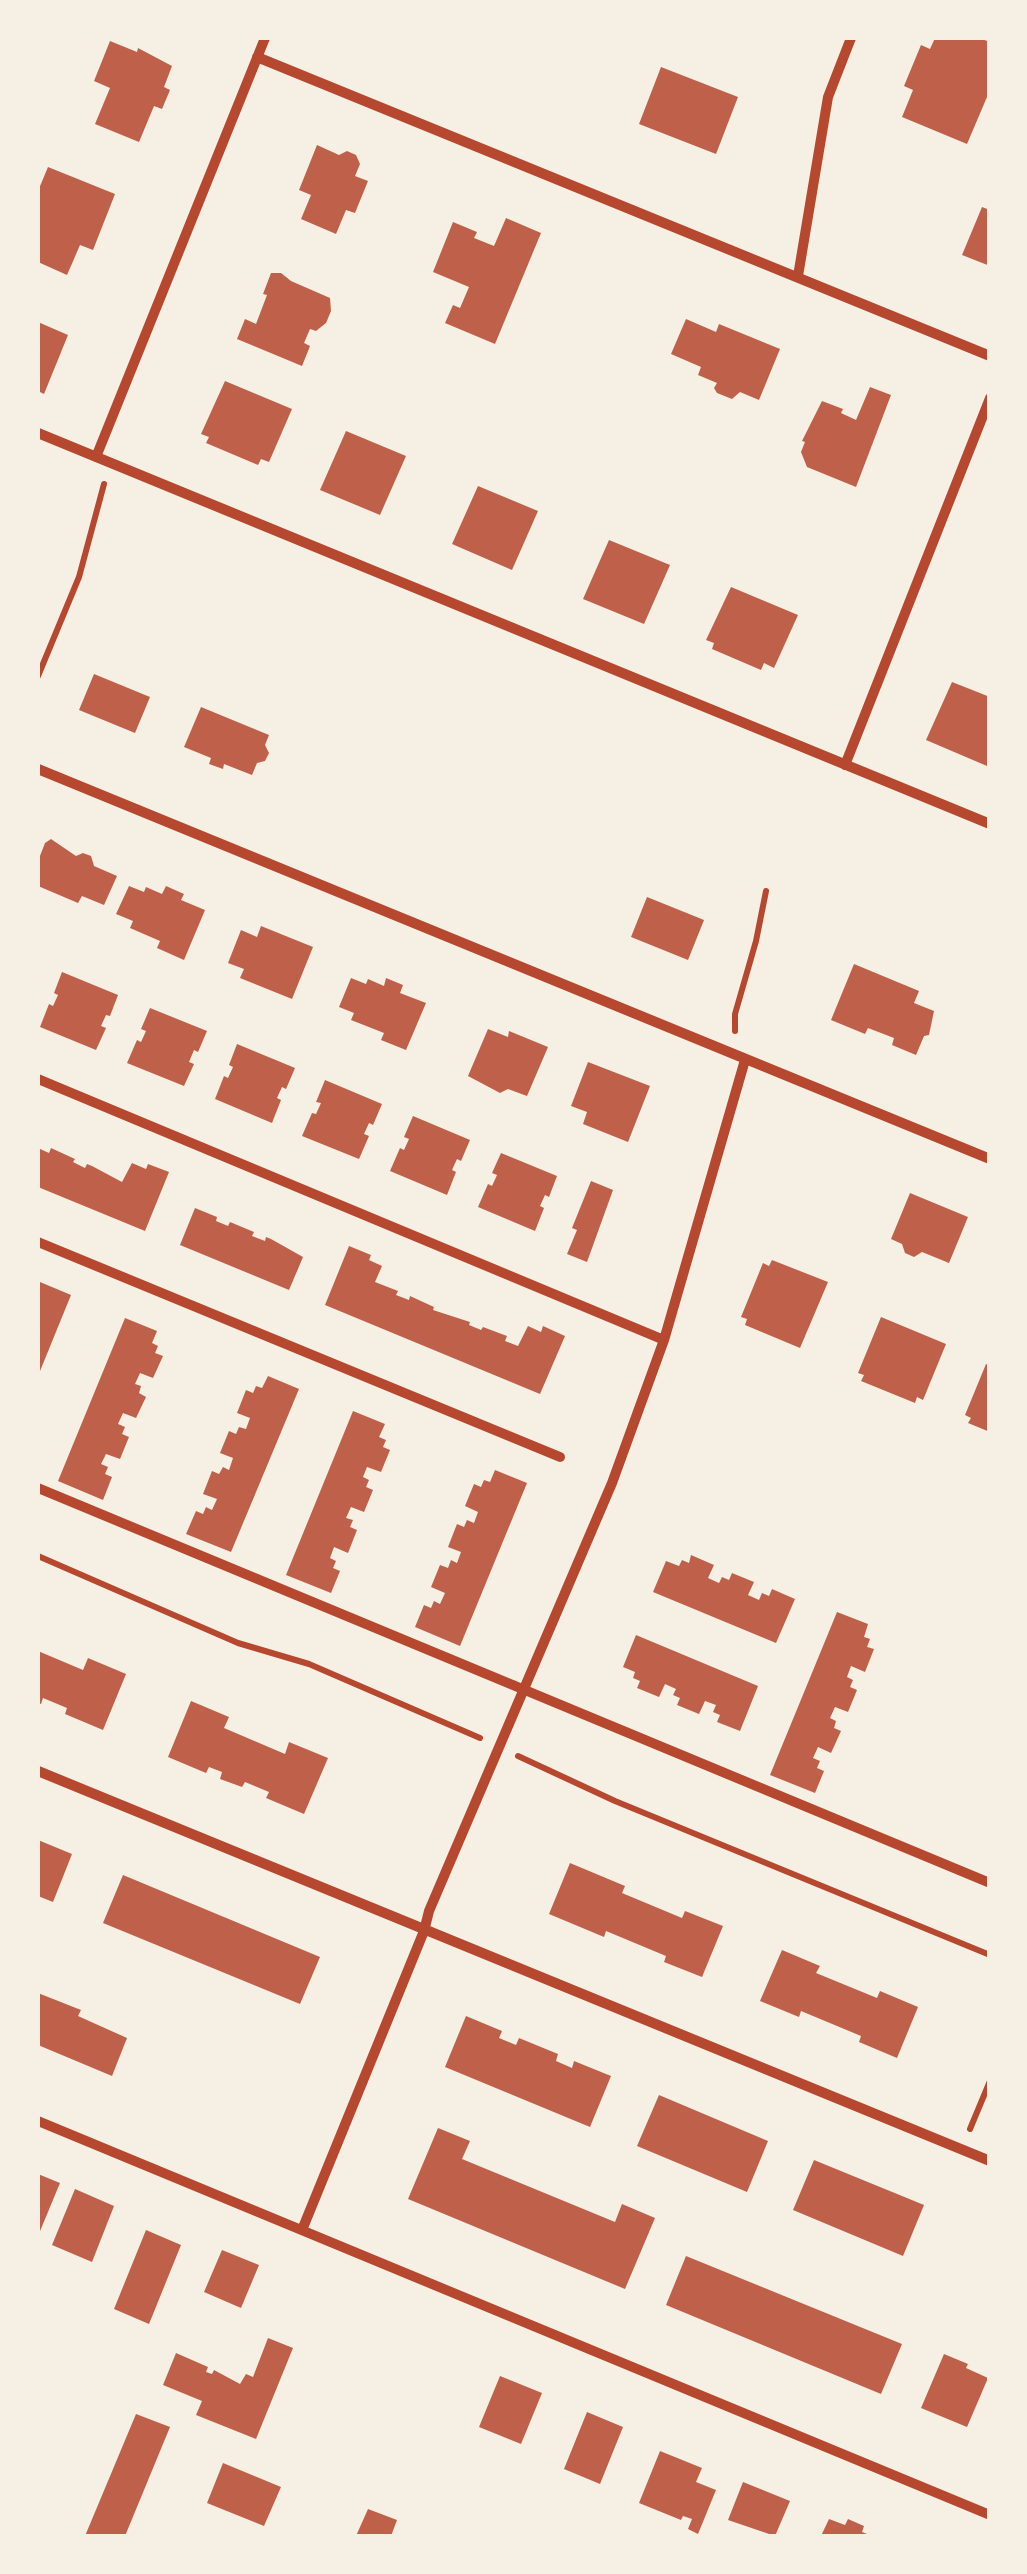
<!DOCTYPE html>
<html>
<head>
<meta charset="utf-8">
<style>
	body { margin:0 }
	#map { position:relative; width:1027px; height:2574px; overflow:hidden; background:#f6efe4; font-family:Quicksand,sans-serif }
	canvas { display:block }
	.frame { position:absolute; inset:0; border:40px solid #f6efe4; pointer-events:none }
</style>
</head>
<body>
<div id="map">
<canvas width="1027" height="2574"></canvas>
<div class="frame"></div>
</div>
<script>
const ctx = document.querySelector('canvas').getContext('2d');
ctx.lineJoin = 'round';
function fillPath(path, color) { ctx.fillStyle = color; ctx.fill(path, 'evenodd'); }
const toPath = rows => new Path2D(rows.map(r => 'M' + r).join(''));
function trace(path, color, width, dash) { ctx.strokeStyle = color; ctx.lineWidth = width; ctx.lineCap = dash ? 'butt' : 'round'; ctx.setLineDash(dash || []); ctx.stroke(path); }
const building = toPath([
	[935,38,979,38,990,42,990,90,967,144,902,117,913,90,904,86,921,45,930,49],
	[110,41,137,52,138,48,172,66,164,87,170,90,162,109,154,106,139,142,95,124,110,88,94,81],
	[661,67,738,97,716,154,639,124],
	[317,145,339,155,347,151,356,155,360,164,355,176,368,181,355,213,346,210,336,234,301,219,311,195,299,190],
	[48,167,115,194,93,250,80,245,67,275,38,262,38,191],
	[982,207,990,210,990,266,962,255],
	[506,218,541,233,495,344,445,323,453,305,460,308,469,287,433,272,453,222,477,232,474,238,494,246],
	[271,273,281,273,291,281,330,298,331,311,326,323,316,331,310,329,304,343,310,346,302,366,237,339,245,319,256,324,267,295,263,294],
	[686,319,716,332,719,324,780,349,759,400,740,392,732,399,717,393,714,388,717,383,698,375,701,367,671,354],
	[38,322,68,335,44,394,38,391],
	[225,381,292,409,269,462,261,459,258,465,206,443,209,437,201,434],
	[870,387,891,395,856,487,807,467,801,452,805,442,802,441,822,401,843,409,841,413,856,420],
	[346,431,406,456,380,515,320,490],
	[478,486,538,511,512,570,452,544],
	[609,540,670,565,644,624,583,599],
	[731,587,798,615,774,668,764,663,761,670,712,649,714,643,706,640],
	[94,674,150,697,135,733,79,710],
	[952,682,990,697,990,759,987,766,926,740],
	[201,707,269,735,265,745,269,753,265,761,257,763,252,775,224,764,223,769,209,764,211,758,184,747],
	[51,839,76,856,83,853,91,856,94,866,117,876,104,905,82,896,78,903,38,886,38,861,45,843],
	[129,886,144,892,146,887,162,894,166,886,184,894,181,900,205,910,184,960,157,948,160,941,130,928,133,921,116,914],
	[647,897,704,920,688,960,631,937],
	[261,926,313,947,292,999,240,978,244,969,228,963,241,930,257,937],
	[854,964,919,991,914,1003,934,1011,929,1035,924,1036,916,1055,892,1045,894,1038,868,1028,865,1034,831,1020],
	[62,972,118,995,110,1016,106,1015,101,1026,106,1028,96,1050,40,1027,49,1004,53,1006,58,995,54,993],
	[351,978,366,984,368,979,384,986,386,978,403,985,400,993,426,1003,406,1050,381,1040,384,1033,351,1020,354,1013,339,1007],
	[150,1008,207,1031,198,1052,194,1050,189,1062,194,1064,184,1086,127,1063,137,1040,141,1042,146,1031,141,1029],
	[488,1029,508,1037,509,1031,548,1047,527,1096,508,1089,500,1093,468,1076],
	[237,1044,295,1068,286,1089,282,1087,277,1098,281,1100,272,1123,215,1099,224,1076,228,1078,233,1067,229,1065],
	[588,1062,650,1086,628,1142,583,1124,587,1112,571,1106],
	[325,1080,382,1104,373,1125,369,1123,364,1134,369,1136,359,1159,302,1136,312,1113,316,1114,321,1103,316,1102],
	[413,1116,470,1140,461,1161,457,1159,452,1170,456,1172,447,1195,390,1171,400,1148,404,1150,409,1139,404,1137],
	[38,1148,49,1153,51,1148,75,1159,73,1162,85,1168,87,1164,92,1166,122,1182,132,1163,146,1169,148,1164,169,1172,145,1231,38,1187],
	[501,1153,557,1176,549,1197,545,1195,540,1206,544,1208,535,1231,478,1207,488,1184,492,1186,497,1175,492,1173],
	[591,1181,613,1190,587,1262,567,1254,577,1230,572,1228],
	[910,1193,968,1217,949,1263,922,1252,914,1257,905,1253,902,1244,891,1239],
	[195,1208,217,1217,216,1221,228,1226,230,1222,254,1232,252,1236,265,1241,266,1237,271,1239,303,1257,289,1290,180,1245],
	[349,1246,371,1255,369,1260,382,1266,375,1282,398,1291,396,1295,409,1300,410,1296,434,1307,433,1310,470,1322,469,1325,481,1330,483,1327,507,1336,505,1341,518,1346,528,1326,541,1332,543,1326,565,1336,540,1394,325,1305],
	[772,1260,828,1282,800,1348,745,1325,747,1319,741,1317,763,1263,769,1266],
	[40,1282,71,1295,38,1376,38,1287],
	[881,1317,946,1344,923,1400,917,1397,915,1403,861,1381,864,1375,858,1373],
	[125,1318,157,1331,152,1343,158,1346,155,1353,163,1356,153,1378,140,1373,135,1384,141,1386,139,1393,146,1397,136,1418,123,1413,118,1424,125,1427,122,1434,129,1437,120,1459,106,1454,101,1464,108,1467,105,1474,112,1477,103,1500,58,1481],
	[986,1364,990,1366,990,1432,968,1423,971,1418,965,1415],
	[268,1376,299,1389,231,1552,186,1534,196,1511,203,1514,206,1507,212,1510,217,1499,203,1494,212,1471,219,1474,223,1467,229,1470,233,1458,220,1453,229,1431,236,1434,239,1427,246,1429,250,1418,237,1413,246,1390,253,1393,256,1386,262,1388],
	[353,1411,385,1424,379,1437,386,1440,383,1447,390,1450,381,1472,367,1467,363,1477,369,1480,366,1487,373,1490,364,1512,351,1507,346,1518,353,1520,350,1527,357,1530,348,1553,334,1547,330,1558,336,1561,333,1568,340,1571,331,1593,286,1575],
	[495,1470,527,1483,460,1646,415,1627,424,1605,431,1608,434,1601,440,1604,445,1593,431,1587,440,1565,448,1568,451,1560,457,1563,461,1552,448,1547,457,1524,464,1527,467,1520,474,1523,478,1512,465,1506,474,1484,481,1487,484,1480,490,1482],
	[691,1555,714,1565,708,1578,719,1583,722,1577,729,1580,732,1573,754,1582,748,1595,759,1600,762,1593,769,1596,772,1589,795,1599,776,1643,653,1592,666,1561,679,1566,682,1560,689,1563],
	[837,1612,868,1624,864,1637,870,1639,867,1647,874,1649,865,1672,851,1666,847,1677,853,1680,850,1687,857,1690,848,1712,835,1707,830,1718,836,1721,834,1728,841,1731,831,1753,818,1747,813,1758,820,1761,817,1768,824,1771,815,1793,770,1775],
	[636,1635,758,1686,740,1731,717,1722,720,1715,713,1712,716,1705,705,1701,699,1714,677,1705,680,1698,673,1695,676,1689,665,1684,659,1697,637,1688,640,1681,633,1678,635,1672,623,1667],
	[38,1651,83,1670,88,1658,126,1674,103,1730,65,1714,67,1708,43,1698,41,1704,38,1703],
	[191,1701,229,1717,224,1728,285,1754,289,1742,328,1758,304,1814,266,1798,269,1792,245,1782,242,1787,220,1779,222,1772,209,1767,206,1773,168,1757],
	[38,1840,72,1854,53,1902,38,1896],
	[570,1863,625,1886,622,1893,682,1918,685,1911,723,1926,702,1977,664,1962,666,1956,606,1931,604,1937,549,1914],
	[123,1875,320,1957,300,2004,103,1923],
	[782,1950,820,1966,816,1973,877,1998,880,1991,918,2007,897,2058,859,2042,861,2036,801,2011,799,2017,760,2001],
	[38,1993,81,2010,78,2016,127,2038,112,2076,38,2045],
	[466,2016,502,2031,499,2038,516,2045,519,2038,558,2054,556,2061,572,2068,574,2061,611,2076,590,2127,445,2067],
	[659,2095,768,2141,747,2192,637,2146],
	[438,2128,470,2141,462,2159,615,2222,622,2204,655,2218,625,2289,408,2199],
	[814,2160,924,2205,903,2256,793,2210],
	[38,2174,60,2183,38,2236],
	[75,2189,114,2206,92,2262,52,2245],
	[146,2230,181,2245,149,2324,114,2309],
	[222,2250,259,2265,241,2308,204,2292],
	[686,2256,902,2344,881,2394,666,2305],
	[268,2338,293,2348,256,2439,196,2415,202,2401,163,2385,176,2353,208,2367,206,2372,212,2374,214,2370,240,2384,246,2374,253,2377],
	[944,2354,968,2364,966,2368,988,2378,967,2427,921,2408],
	[500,2376,542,2393,521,2444,479,2427],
	[587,2412,623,2427,600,2484,564,2469],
	[136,2414,170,2427,125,2536,85,2536],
	[660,2451,702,2468,696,2482,716,2490,698,2534,688,2529,692,2519,683,2516,681,2520,639,2503],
	[223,2463,281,2487,264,2526,207,2503],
	[743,2482,790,2501,775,2536,728,2520],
	[368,2509,397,2520,391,2536,356,2536],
	[829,2519,845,2525,848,2519,864,2526,862,2532,872,2536,821,2536]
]);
const path = toPath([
	[38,676,79,577,104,484],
	[735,1031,735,1014,756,941,766,891],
	[38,1556,238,1643,309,1664,480,1738],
	[518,1756,615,1801,990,1955],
	[970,2129,990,2081]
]);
const minor = toPath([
	[257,57,990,356],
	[798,276,828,97,851,38],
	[38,433,990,824],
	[96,457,265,38],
	[845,765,990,398],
	[38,769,990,1159],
	[38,1079,664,1340],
	[38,1242,560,1457],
	[38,1488,990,1883],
	[38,1771,990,2161],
	[38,2121,990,2515],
	[302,2230,424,1931,429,1911,612,1483,664,1340,745,1060]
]);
fillPath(building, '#bf614a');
trace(path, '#b5482f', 6);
trace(minor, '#b5482f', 10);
</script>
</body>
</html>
